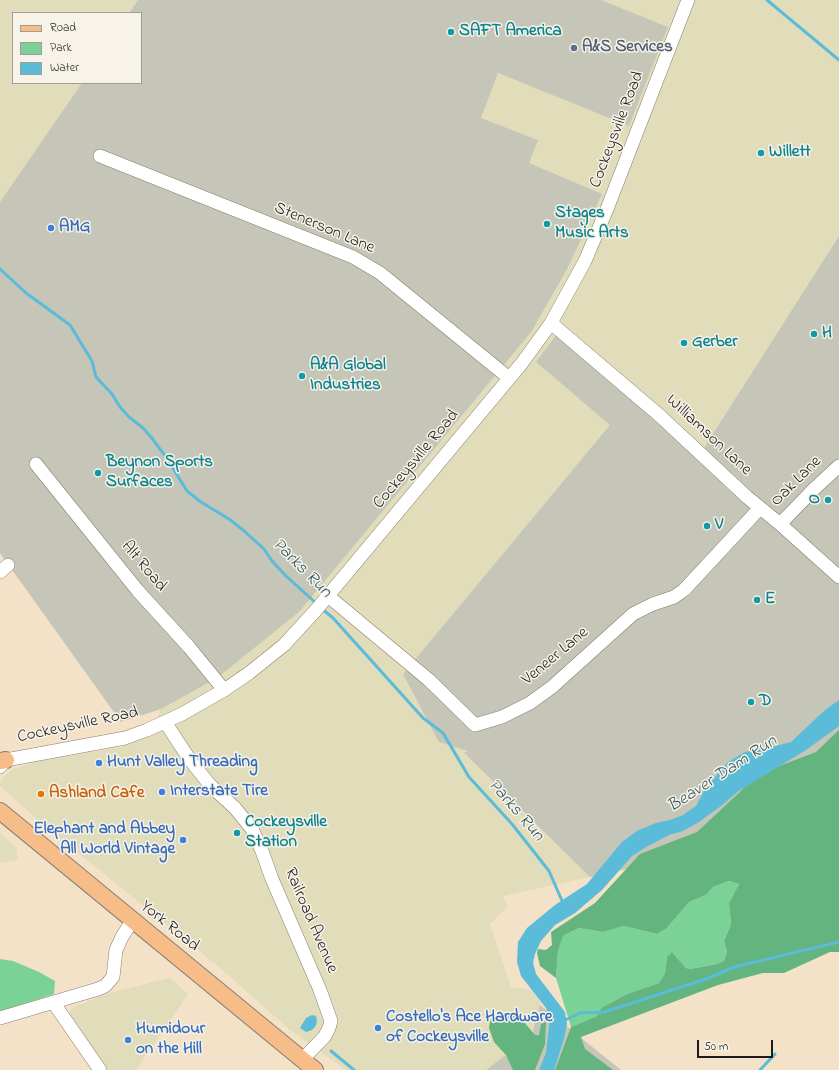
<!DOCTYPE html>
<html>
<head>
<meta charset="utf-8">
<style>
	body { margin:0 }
	#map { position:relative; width:839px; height:1070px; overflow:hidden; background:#f3e1c8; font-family:"Indie Flower",sans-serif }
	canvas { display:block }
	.legend { position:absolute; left:12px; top:12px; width:130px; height:72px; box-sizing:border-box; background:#f7f3e8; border:1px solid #9f9d96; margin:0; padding:5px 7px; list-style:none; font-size:12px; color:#1c1c1c }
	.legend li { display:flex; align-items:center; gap:8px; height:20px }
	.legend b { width:20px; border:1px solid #9f9d96 }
	.scale { position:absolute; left:697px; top:1040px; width:76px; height:18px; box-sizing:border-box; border:2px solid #1c1c1c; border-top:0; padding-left:5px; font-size:12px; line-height:14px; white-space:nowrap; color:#1c1c1c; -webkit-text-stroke:3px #f7f3e8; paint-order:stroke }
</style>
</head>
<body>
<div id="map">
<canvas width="839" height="1070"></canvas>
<ul class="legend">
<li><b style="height:5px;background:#f7bd88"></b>Road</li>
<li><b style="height:11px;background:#7bd297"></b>Park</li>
<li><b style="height:11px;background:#5abcd8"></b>Water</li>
</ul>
<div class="scale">50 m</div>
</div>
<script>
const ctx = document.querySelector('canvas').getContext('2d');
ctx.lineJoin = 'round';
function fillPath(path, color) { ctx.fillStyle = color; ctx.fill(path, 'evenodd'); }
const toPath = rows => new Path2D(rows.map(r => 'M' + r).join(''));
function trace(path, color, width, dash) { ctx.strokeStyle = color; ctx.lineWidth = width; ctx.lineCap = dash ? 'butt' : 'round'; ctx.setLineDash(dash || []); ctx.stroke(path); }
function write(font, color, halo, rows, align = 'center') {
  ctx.font = font + ' "Indie Flower",sans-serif'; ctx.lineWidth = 3; ctx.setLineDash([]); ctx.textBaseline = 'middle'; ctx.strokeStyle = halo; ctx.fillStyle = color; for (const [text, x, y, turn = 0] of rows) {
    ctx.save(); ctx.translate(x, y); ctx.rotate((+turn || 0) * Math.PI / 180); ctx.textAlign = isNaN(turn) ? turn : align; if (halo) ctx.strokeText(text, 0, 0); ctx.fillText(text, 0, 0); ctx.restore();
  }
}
const built = toPath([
	[0,0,138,0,129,13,13,13,13,83,82,83,0,202],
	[601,0,839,0,839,236,702,451,536,362,611,425,403,674,468,752,464,754,590,877,503,896,507,907,490,924,511,987,531,990,541,1002,532,1035,486,1070,346,1070,289,1029,219,967,45,826,0,786,0,781,11,770,39,761,122,747,150,737,161,709,217,678,298,612,532,331,548,303,528,163,538,140,481,118,498,73,629,126,668,27],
	[0,833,16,847,18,860,0,863],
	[170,978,188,994,136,1070,106,1070,69,1015,72,1008,106,994]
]);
const industrial = toPath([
	[138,0,601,0,668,27,629,126,498,73,481,118,538,140,529,163,602,194,568,267,532,331,299,612,217,678,161,709,121,722,0,553,0,202,82,83,141,83,141,13,129,13],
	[839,236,839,823,590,877,464,753,468,751,439,742,403,674,610,425,536,362,563,326,702,451],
	[540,1005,621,1070,486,1070,532,1035]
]);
const green = toPath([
	[729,881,739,884,729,903,731,924,724,941,727,951,724,961,717,964,690,969,686,968,673,953,667,957,665,973,659,983,627,994,601,1008,597,1016,571,1027,556,978,558,951,563,936,579,928,603,932,624,926,657,934,667,928,689,902,706,895,713,887],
	[0,959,13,961,39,972,55,981,54,994,0,1012]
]);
const forest = toPath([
	[839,730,839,952,830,952,784,973,763,973,718,985,581,1037,585,1049,613,1070,555,1070,571,1027,597,1016,601,1008,627,994,659,983,665,973,667,957,672,952,686,968,690,969,717,964,724,961,727,951,724,941,731,924,729,903,739,884,729,881,713,887,706,895,689,902,667,928,657,934,624,926,603,932,579,928,563,936,558,951,556,978,540,966,537,953,538,949,546,950,552,945,551,932,595,903,640,854,697,832,743,789,753,776,816,752],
	[518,1015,535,1035,539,1035,541,1024,546,1022,545,1044,535,1070,513,1070,506,1055,494,1042,489,1028,490,1021,495,1016]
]);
const water = toPath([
	[839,700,839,726,806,750,740,790,721,806,699,822,683,831,669,835,648,846,632,856,602,890,575,913,555,925,541,941,535,954,533,963,536,974,565,1012,567,1024,564,1039,554,1070,539,1070,546,1053,550,1018,546,1008,521,976,517,962,518,942,527,928,555,905,587,884,622,842,637,831,656,823,670,820,683,815,696,806,705,789,728,762,745,752,776,746,791,742,825,710],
	[312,1015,316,1016,317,1022,315,1027,312,1030,306,1032,300,1028,306,1018]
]);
const stream = toPath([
	[767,0,839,60],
	[0,269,26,293,70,325,92,361,96,377,112,394,120,407,129,417,143,428,151,437,166,457,187,491,201,502,229,519,243,530,264,549,272,561,286,576,317,604],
	[321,608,333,618,423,718,443,733,469,777,512,824,549,871,563,903],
	[563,1021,580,1013,604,1012,626,1005,706,979,734,967,839,942],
	[331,1051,354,1070],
	[760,1070,775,1054]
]);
const minor = toPath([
	[100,156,353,257,380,273,509,378],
	[551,323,659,415,747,497,780,524,839,577],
	[36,464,138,591,189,647,224,690],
	[780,524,814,489,839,466],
	[0,572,8,565],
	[328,596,429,680,475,725,502,717,530,703,552,687,633,614,653,604,674,597,684,590,760,508],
	[165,722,190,760,210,785,235,808,252,829,262,851,272,879,320,990,331,1021,329,1028,325,1036,302,1060],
	[0,767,6,760,125,738,147,730,182,714,224,690,249,673,284,645,316,610,522,363,551,323,585,261,607,209,688,0],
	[53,1002,100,1070],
	[0,1018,98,989,105,986,113,977,116,950,122,937,132,921]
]);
const major = toPath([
	[0,761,6,760],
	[0,811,315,1070]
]);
const markers = [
	[451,32,4,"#0f9aa8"],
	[574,48,4,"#5c6f8a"],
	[761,153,4,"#0f9aa8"],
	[547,224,4,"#0f9aa8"],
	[51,228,4,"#3f7fe0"],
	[814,334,4,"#0f9aa8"],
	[684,343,4,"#0f9aa8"],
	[302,376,4,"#0f9aa8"],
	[98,473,4,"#0f9aa8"],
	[828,500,4,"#0f9aa8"],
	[707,526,4,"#0f9aa8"],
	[757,600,4,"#0f9aa8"],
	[751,702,4,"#0f9aa8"],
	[99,763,4,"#3f7fe0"],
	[162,792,4,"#3f7fe0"],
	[41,794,4,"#e8710a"],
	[237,833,4,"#0f9aa8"],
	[183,840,4,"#3f7fe0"],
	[378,1028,4,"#3f7fe0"],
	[128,1040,4,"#3f7fe0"]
];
const cultureNames = [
	["SAFT America",459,32],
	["Willett",769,153],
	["Stages",555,214],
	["Music Arts",555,234],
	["H",822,334],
	["Gerber",692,343],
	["A&A Global",310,366],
	["Industries",310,386],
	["Beynon Sports",106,463],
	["Surfaces",106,483],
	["O",820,500,"right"],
	["V",715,526],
	["E",765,600],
	["D",759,702],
	["Cockeysville",245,823],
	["Station",245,843]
];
const serviceNames = [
	["A&S Services",582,48]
];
const streetNames = [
	["Cockeysville Road",618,130,-69],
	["Stenerson Lane",324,229,23],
	["Williamson Lane",708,436,43],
	["Cockeysville Road",417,460,-50],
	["Oak Lane",797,482,-45],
	["Alt Road",143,567,50],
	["Veneer Lane",556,657,-40],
	["Cockeysville Road",78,726,-12],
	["Railroad Avenue",310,921,67],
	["York Road",169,927,39]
];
const shopNames = [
	["AMG",59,228],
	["Hunt Valley Threading",107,763],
	["Interstate Tire",170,792],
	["Elephant and Abbey",175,830,"right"],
	["All World Vintage",175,850,"right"],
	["Costello's Ace Hardware",386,1018],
	["of Cockeysville",386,1038],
	["Humidour",136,1030],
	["on the Hill",136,1050]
];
const foodNames = [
	["Ashland Cafe",49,794]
];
const waterNames = [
	["Parks Run",301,569,45],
	["Beaver Dam Run",723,775,-33],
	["Parks Run",515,811,49]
];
fillPath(built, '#e1dcba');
fillPath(industrial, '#c5c5b8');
fillPath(green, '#7bd297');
fillPath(forest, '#64b480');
fillPath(water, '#5abcd8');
trace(stream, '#5abcd8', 3);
trace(minor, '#887e72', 14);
trace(major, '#887e72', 18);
trace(minor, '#fff', 13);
trace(major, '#f7bd88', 16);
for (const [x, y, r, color] of markers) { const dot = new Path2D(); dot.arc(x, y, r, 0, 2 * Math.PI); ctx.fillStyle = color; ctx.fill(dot); trace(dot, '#f7f3e8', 1.5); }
write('bold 17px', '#0d838f', '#f7f3e8', cultureNames, 'left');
write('bold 17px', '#4e5e75', '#f7f3e8', serviceNames, 'left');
write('17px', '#1c1c1c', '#f7f3e8', streetNames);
write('bold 17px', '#366cbe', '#f7f3e8', shopNames, 'left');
write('bold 17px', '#c56008', '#f7f3e8', foodNames, 'left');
write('italic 18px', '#355c67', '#f7f3e8', waterNames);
</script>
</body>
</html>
